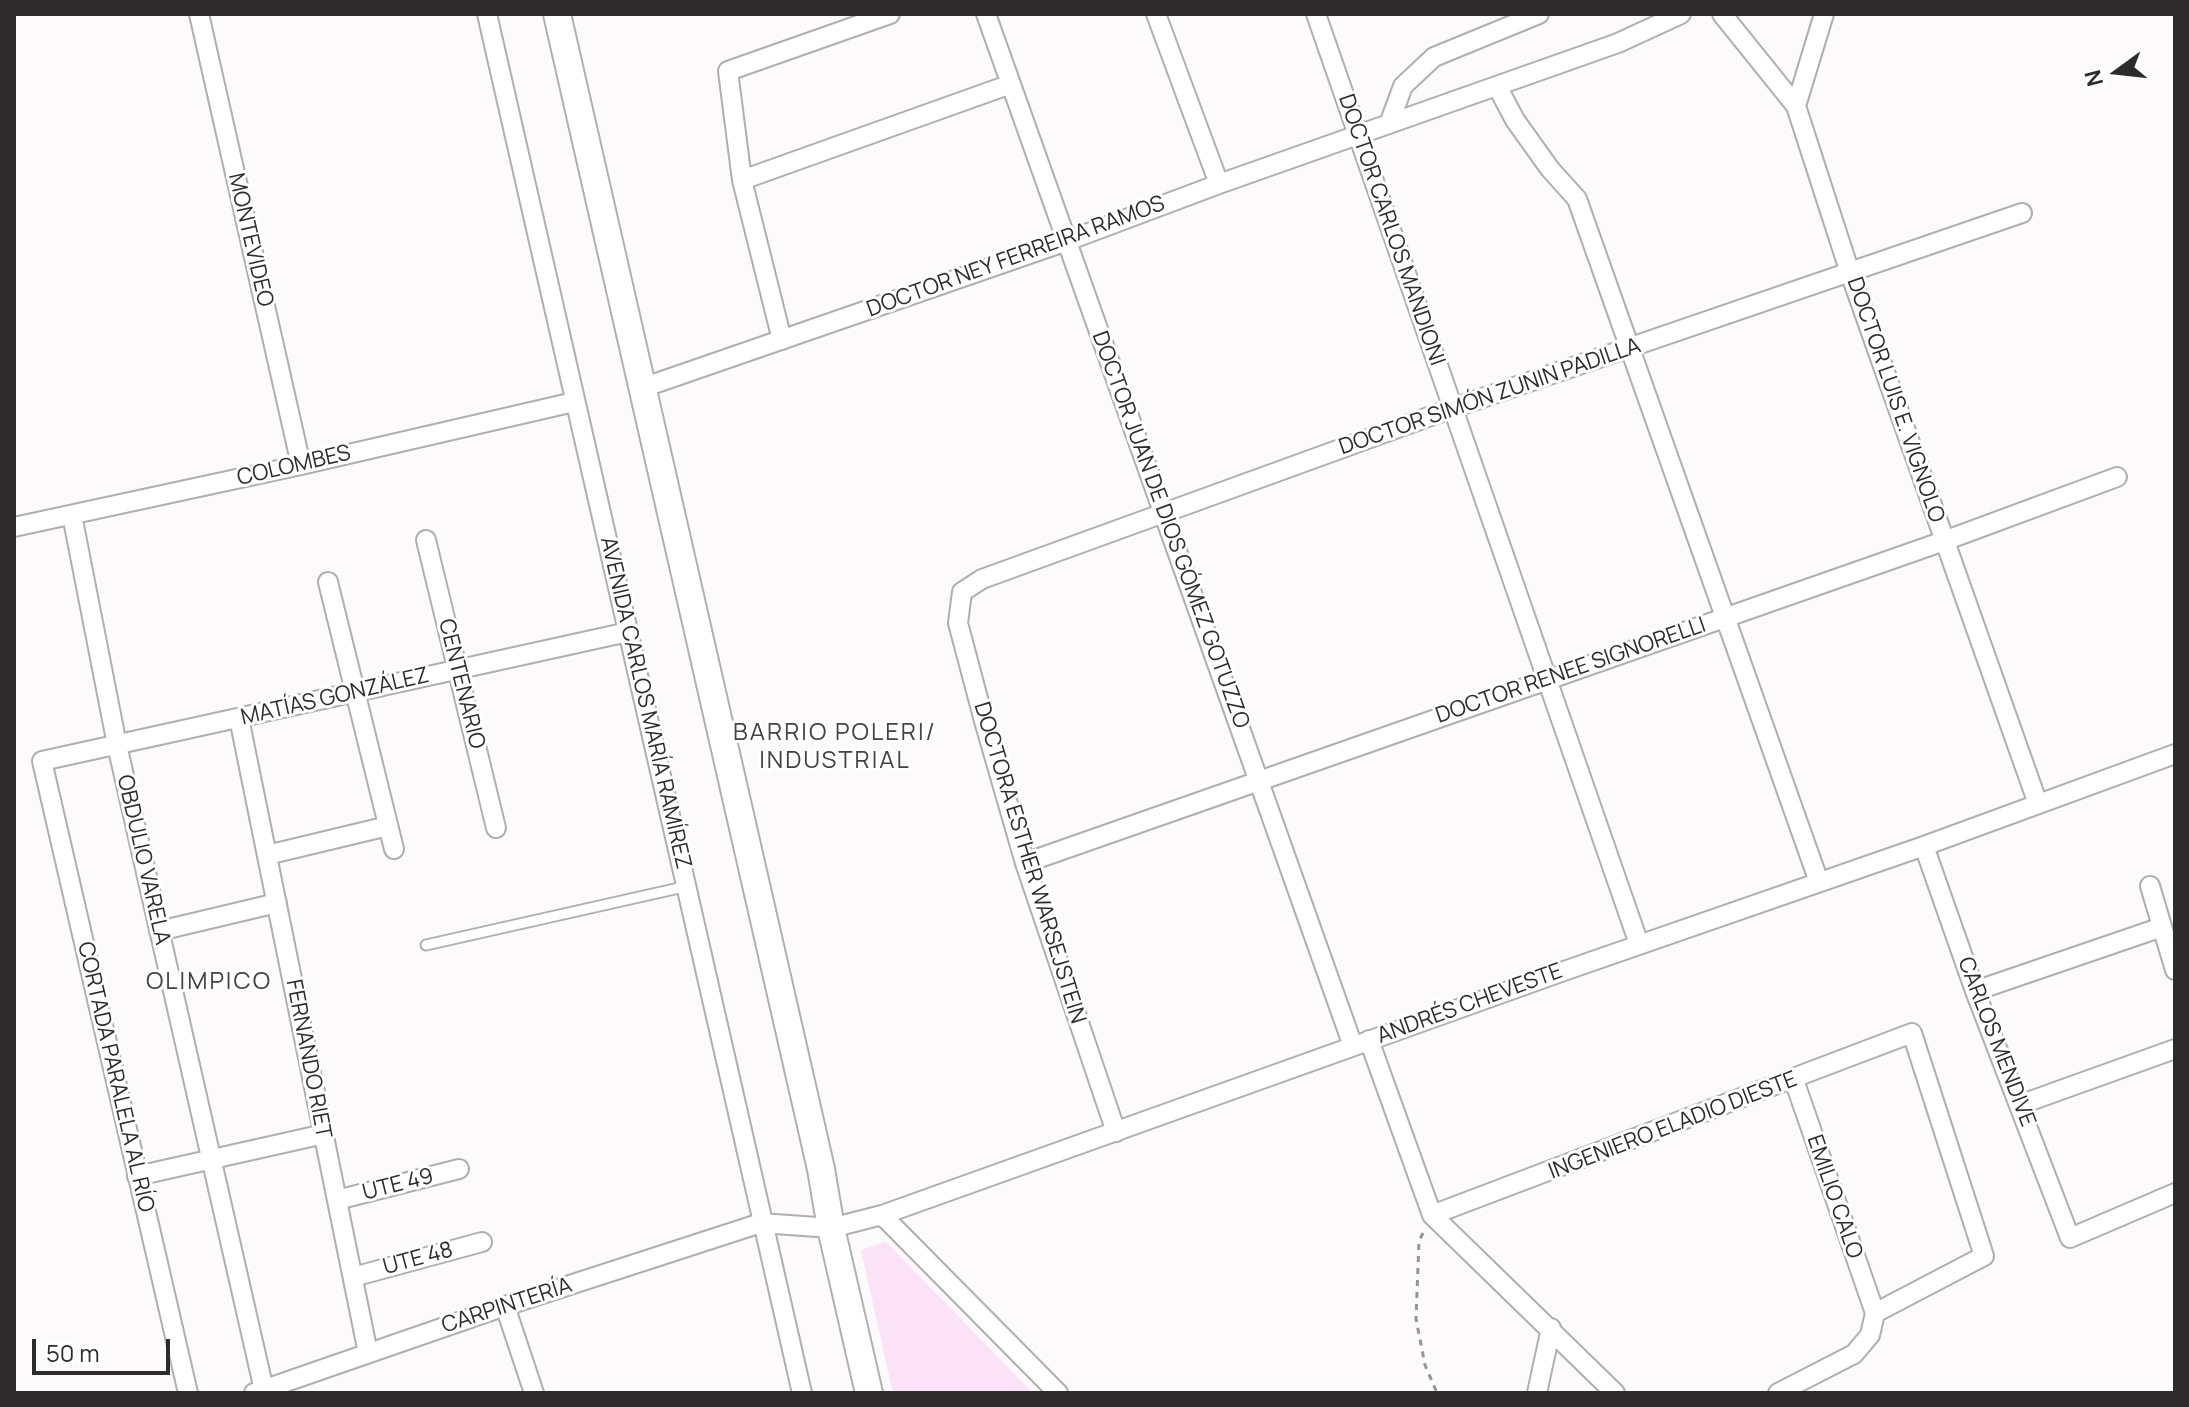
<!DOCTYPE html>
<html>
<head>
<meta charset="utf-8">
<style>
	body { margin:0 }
	#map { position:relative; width:2189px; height:1407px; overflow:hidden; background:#fdfafc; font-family:Manrope,sans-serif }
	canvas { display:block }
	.frame { position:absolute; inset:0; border:16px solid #2d2b2c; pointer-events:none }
	.north { position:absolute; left:2077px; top:32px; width:80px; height:80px; -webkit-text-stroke:6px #fff; paint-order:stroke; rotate:255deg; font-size:22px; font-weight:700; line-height:32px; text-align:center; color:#2d2b2c }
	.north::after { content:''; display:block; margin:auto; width:28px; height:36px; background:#2d2b2c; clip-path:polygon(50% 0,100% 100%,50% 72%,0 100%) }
	.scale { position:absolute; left:32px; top:1339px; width:138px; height:36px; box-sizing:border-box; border:4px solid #2d2b2c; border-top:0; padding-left:10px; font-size:24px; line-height:28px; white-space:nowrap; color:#2d2b2c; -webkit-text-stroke:6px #fff; paint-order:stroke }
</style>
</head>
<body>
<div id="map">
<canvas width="2189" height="1407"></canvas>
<div class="frame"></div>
<div class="north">N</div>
<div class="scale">50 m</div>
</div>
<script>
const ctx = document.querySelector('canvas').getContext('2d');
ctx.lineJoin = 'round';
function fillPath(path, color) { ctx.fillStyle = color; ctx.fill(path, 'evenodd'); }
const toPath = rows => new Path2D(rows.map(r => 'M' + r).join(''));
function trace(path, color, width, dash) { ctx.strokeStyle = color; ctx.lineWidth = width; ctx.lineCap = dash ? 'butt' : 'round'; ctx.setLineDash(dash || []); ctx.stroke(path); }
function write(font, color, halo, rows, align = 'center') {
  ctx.font = font + ' Manrope,sans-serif'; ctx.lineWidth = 6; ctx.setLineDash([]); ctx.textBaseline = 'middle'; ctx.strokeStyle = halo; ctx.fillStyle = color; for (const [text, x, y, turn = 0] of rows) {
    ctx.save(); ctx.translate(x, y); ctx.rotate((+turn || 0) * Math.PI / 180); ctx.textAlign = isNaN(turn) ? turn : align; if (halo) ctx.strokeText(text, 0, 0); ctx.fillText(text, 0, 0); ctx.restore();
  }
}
const green = toPath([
	[886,1242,1033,1393,893,1393,861,1250]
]);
const path = toPath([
	[1423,1233,1419,1241,1416,1319,1425,1365,1437,1393]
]);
const lane = toPath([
	[426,945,688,886]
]);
const street = toPath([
	[199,14,301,465],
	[487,14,802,1393],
	[986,14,1353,1046],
	[1156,14,1219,184],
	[1316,14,1639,944],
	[1722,14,1796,106,1850,273,2038,804],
	[1497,86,1515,120,1550,169,1577,199,1819,882],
	[1796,106,1824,14],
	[1389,124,1403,86,1434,57,1539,14],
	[742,180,1011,84],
	[782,340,742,180,728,71,890,14],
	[642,388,1067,241,1219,184,1618,43,1681,14],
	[72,515,117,745,264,1390],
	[14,527,301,465,574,402],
	[426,540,496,828],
	[328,582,394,849],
	[239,718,368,1353],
	[1924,846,1975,991,2070,1238,2175,1193],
	[267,855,388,826],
	[1025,863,1944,541,2117,477],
	[2150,886,2175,970],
	[159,931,277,903],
	[1975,991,2162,927],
	[1369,1040,1432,1215,1615,1393],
	[2019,1105,2175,1049],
	[1116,1132,1025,863,984,721,958,623,962,592,982,579,1453,408,2022,213],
	[137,1176,324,1134],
	[337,1200,459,1169],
	[882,1215,1058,1393],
	[1432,1215,1912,1033,1984,1256,1875,1313],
	[353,1277,482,1242],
	[505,1306,534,1393],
	[188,1393,42,761,628,632],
	[254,1393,505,1306,761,1223,831,1228,882,1215,1564,971,1924,846,2175,754],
	[1537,1393,1551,1328],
	[1778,1393,1854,1354,1870,1335,1875,1313,1794,1080]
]);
const secondary = toPath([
	[557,14,821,1169,831,1228,869,1393]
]);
const streetNames = [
	["DOCTOR CARLOS MANDIONI",1391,230,71],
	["MONTEVIDEO",250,240,77],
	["DOCTOR NEY FERREIRA RAMOS",1016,257,-20],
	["DOCTOR SIMÓN ZUNIN PADILLA",1490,397,-19],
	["DOCTOR LUIS E. VIGNOLO",1895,400,71],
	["COLOMBES",294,466,-13],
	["DOCTOR JUAN DE DIOS GÓMEZ GOTUZZO",1170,530,70],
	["DOCTOR RENEE SIGNORELLI",1571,671,-19],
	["CENTENARIO",461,684,76],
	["MATÍAS GONZÁLEZ",335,697,-13],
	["AVENIDA CARLOS MARÍA RAMÍREZ",645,703,77],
	["OBDULIO VARELA",143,860,77],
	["DOCTORA ESTHER WARSEJSTEIN",1029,863,73],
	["ANDRÉS CHEVESTE",1470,1004,-20],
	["CARLOS MENDIVE",1996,1042,69],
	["FERNANDO RIET",308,1059,79],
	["CORTADA PARALELA AL RÍO",115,1077,77],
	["INGENIERO ELADIO DIESTE",1673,1126,-21],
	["UTE 49",398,1185,-14],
	["EMILIO CALO",1834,1197,71],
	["UTE 48",418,1259,-15],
	["CARPINTERÍA",507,1306,-18]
];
const neighbourhoodNames = [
	["BARRIO POLERI/",835,733],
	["INDUSTRIAL",835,761],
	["OLIMPICO",209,982]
];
fillPath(green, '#fce2f6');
trace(lane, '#b1aeb1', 13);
trace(street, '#b1aeb1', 22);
trace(secondary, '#b1aeb1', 30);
trace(path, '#979496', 3, [6, 6]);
trace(lane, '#fff', 9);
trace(street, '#fff', 18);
trace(secondary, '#fff', 26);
write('22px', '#2d2b2c', '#fff', streetNames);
ctx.letterSpacing = '2px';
write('24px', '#444244', '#fff', neighbourhoodNames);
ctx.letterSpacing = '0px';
</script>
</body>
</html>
